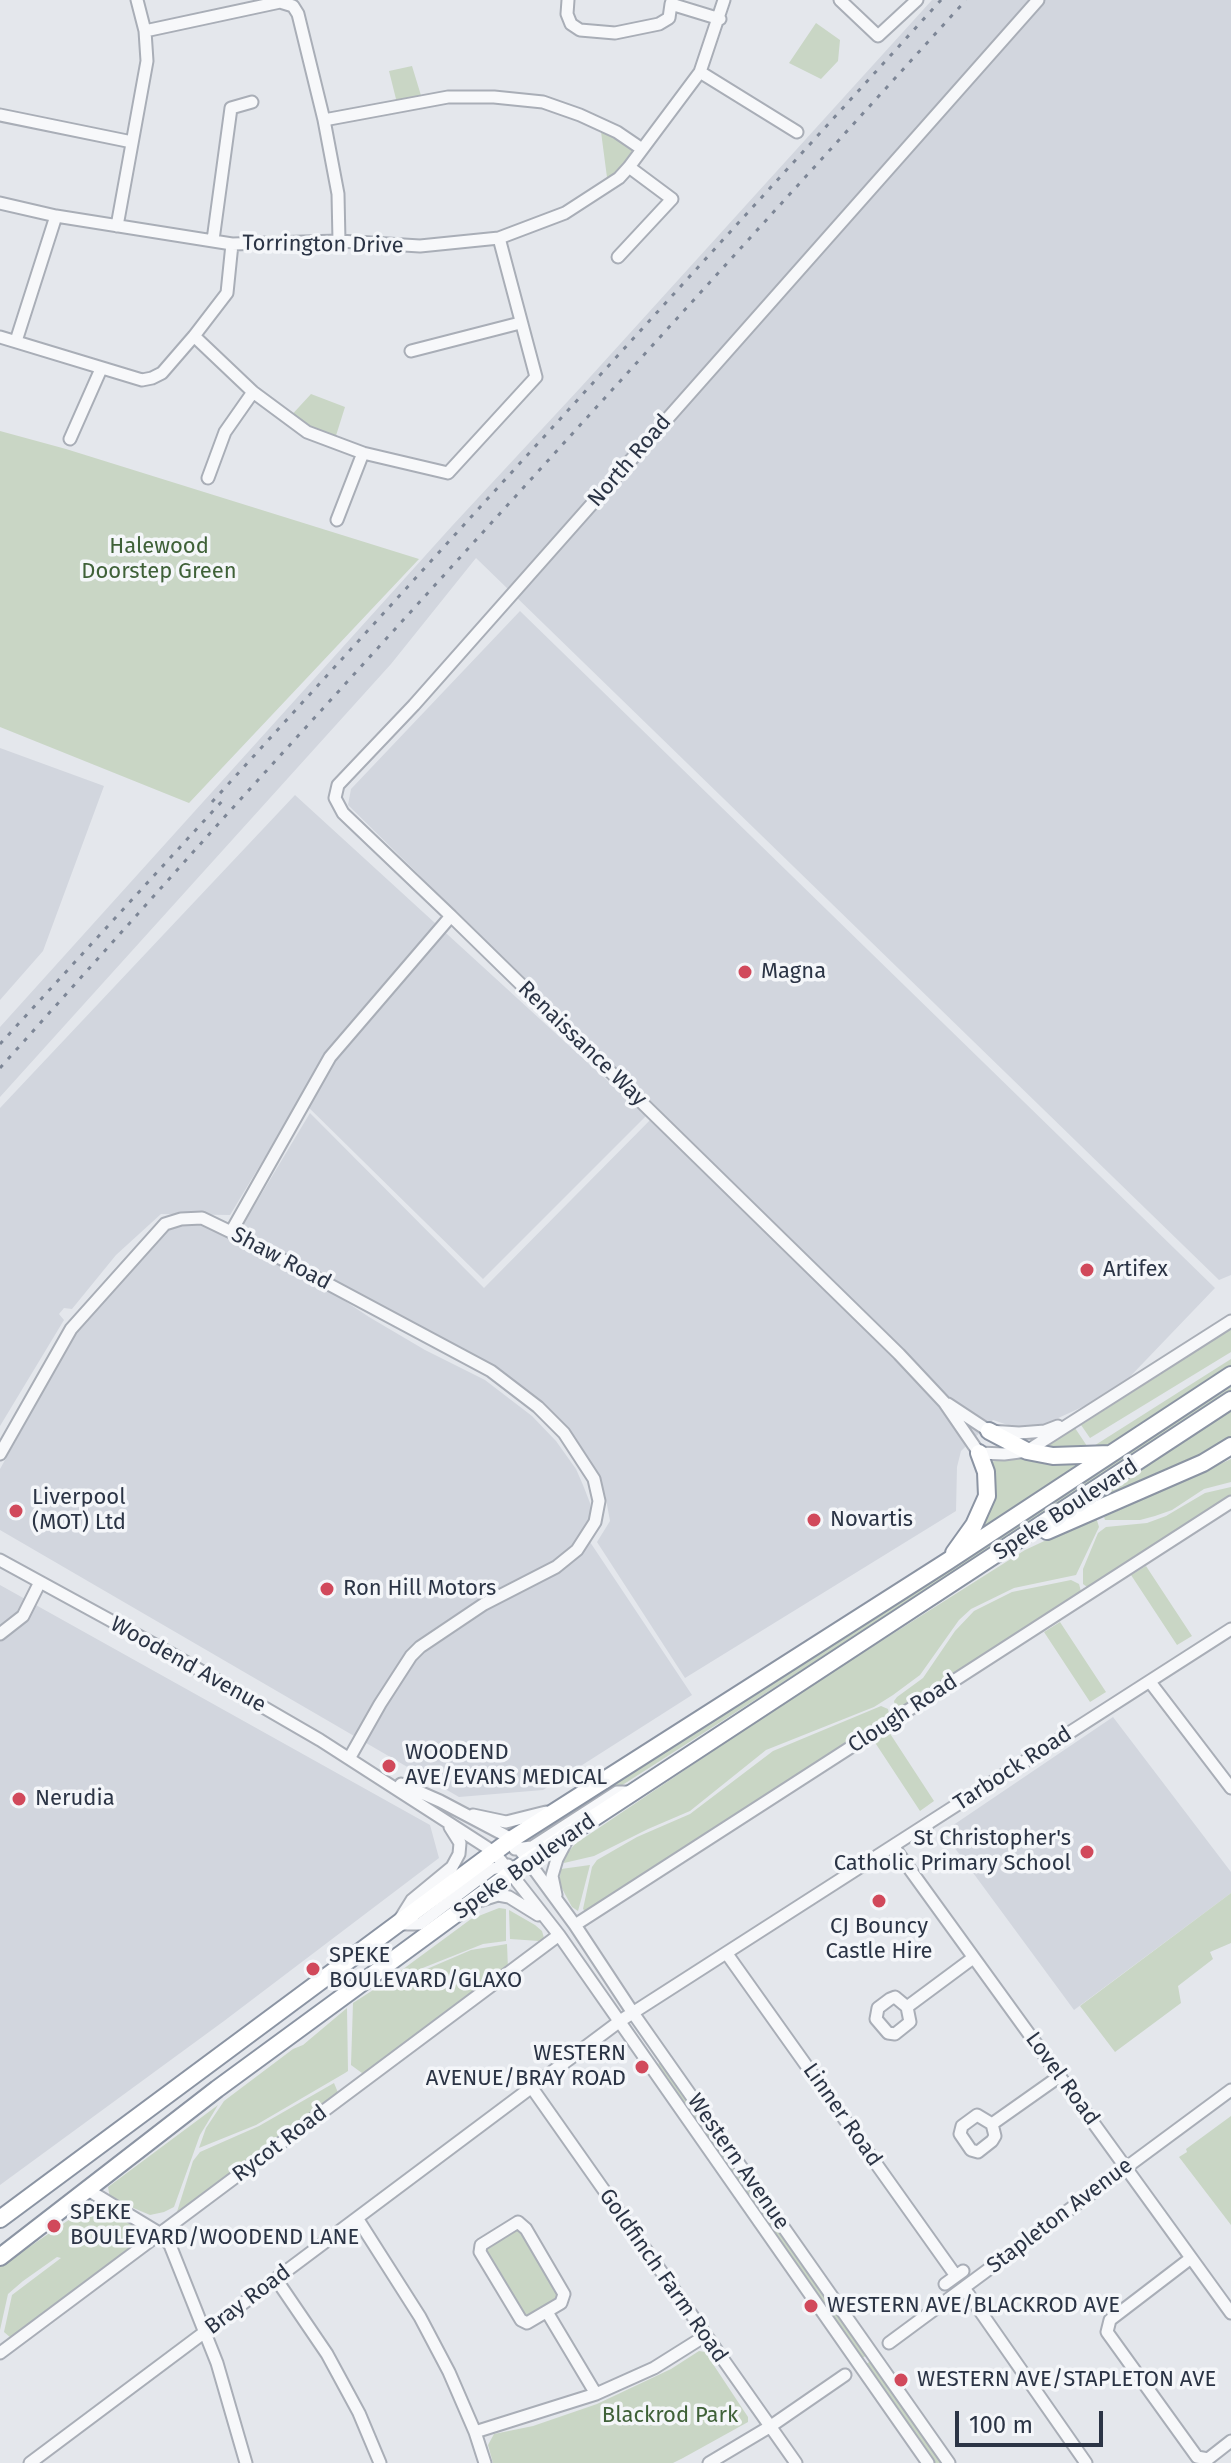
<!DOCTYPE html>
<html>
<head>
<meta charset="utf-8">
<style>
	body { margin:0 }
	#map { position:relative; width:1231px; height:2463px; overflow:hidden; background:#e4e7ec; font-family:"Fira Sans",sans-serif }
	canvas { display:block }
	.scale { position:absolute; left:955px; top:2411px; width:148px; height:36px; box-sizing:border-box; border:4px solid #2b3445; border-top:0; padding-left:10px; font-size:24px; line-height:28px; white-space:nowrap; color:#2b3445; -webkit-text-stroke:6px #f4f6f9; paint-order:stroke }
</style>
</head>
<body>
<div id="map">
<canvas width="1231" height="2463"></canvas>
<div class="scale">100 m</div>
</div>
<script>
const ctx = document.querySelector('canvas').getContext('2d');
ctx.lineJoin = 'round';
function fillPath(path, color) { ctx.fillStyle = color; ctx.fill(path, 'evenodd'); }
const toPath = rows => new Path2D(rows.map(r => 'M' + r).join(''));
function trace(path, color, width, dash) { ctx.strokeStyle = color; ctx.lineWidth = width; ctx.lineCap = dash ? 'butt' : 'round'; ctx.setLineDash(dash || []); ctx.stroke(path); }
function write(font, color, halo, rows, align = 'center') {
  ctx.font = font + ' "Fira Sans",sans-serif'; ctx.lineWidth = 7; ctx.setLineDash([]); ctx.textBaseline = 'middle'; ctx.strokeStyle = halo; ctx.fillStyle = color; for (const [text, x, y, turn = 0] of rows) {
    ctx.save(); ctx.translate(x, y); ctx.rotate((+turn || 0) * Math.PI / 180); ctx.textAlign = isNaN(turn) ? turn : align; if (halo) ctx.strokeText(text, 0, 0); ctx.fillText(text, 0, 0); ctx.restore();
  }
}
const built = toPath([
	[932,0,1231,0,1231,1275,1219,1280,476,558,391,664,0,1097,0,1027,452,526,581,387],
	[520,611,1215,1288,1122,1385,1102,1398,1045,1424,1014,1427,993,1420,961,1451,957,1467,956,1511,685,1678,597,1542,610,1521,605,1494,588,1460,561,1425,512,1379,241,1228,310,1113,484,1288,659,1111,348,805,351,789],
	[0,748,104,786,43,951,0,1000],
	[295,795,646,1116,483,1279,300,1099,230,1215,161,1214,116,1255,72,1309,64,1308,59,1314,64,1320,0,1426,0,1108],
	[159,1220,223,1220,369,1317,425,1350,485,1380,532,1416,556,1441,576,1469,583,1485,590,1503,590,1520,584,1533,692,1695,543,1790,459,1797,0,1530,0,1469,77,1331],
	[0,1585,430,1825,439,1858,224,2021,0,2185],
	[1113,1717,1231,1872,1231,1893,1074,2010,943,1832]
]);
const green = toPath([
	[816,23,840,40,838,61,821,79,789,63],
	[412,66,423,102,398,107,389,71],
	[600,124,636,145,608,185],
	[311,394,345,407,334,442,287,420],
	[0,431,66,449,419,559,189,803,0,727],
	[1231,1329,1231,1352,1090,1438,1081,1425],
	[1231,1359,1231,1367,1115,1442,1082,1453,1037,1453,1075,1428,1089,1449],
	[1231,1387,1231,1395,535,1841,532,1838],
	[1231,1409,1231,1442,1058,1519],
	[1099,1457,976,1537,987,1462,1024,1458,1055,1464],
	[1231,1459,1231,1482,1204,1489,1172,1510,1155,1516,1140,1520,1105,1520,1104,1517],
	[1231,1487,1231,1498,1090,1589,1083,1584,1083,1569,1098,1533,1106,1527,1147,1523,1166,1516,1205,1493],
	[1096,1517,1099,1527,1076,1575,1014,1588,971,1609,959,1620,920,1675,893,1695,874,1707,766,1750,690,1811,648,1829,594,1856,564,1863,563,1858,575,1844,799,1693,1025,1550],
	[1146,1566,1192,1636,1177,1645,1131,1575],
	[1071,1580,1079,1584,1082,1595,899,1712,896,1711,894,1701,897,1697,923,1678,955,1631,974,1611,1012,1592],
	[1060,1622,1106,1692,1090,1702,1044,1632],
	[881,1706,888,1709,890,1718,587,1913,583,1909,592,1867,597,1860,637,1837,690,1814,773,1751],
	[889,1732,934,1801,920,1811,874,1741],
	[590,1865,581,1900,578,1911,572,1907,559,1883,561,1869],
	[1231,1893,1231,1943,1210,1952,1213,1959,1178,1986,1181,2003,1115,2052,1080,2006],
	[499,1908,506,1909,506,1941,483,1944,395,1979,391,1978,471,1919],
	[509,1910,535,1925,542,1931,544,1938,539,1941,510,1939],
	[507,1944,508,1969,366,2076,351,2065,353,2003,384,1983,392,1984,471,1950],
	[347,2008,348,2071,345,2073,256,2125,199,2148,206,2128,224,2101,293,2049,303,2045],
	[662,2061,867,2355,861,2359,658,2064],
	[334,2083,339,2095,176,2215,193,2161,200,2152,259,2126],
	[218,2105,200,2135,174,2207,164,2212,150,2215,110,2198,108,2187],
	[1231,2116,1231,2225,1179,2157,1187,2152,1186,2149],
	[92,2204,142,2225,136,2238,142,2243,11,2338,4,2332,12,2295,61,2258,57,2257,23,2281,8,2294,0,2330,0,2267],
	[514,2229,519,2230,558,2290,559,2296,555,2302,528,2317,522,2312,485,2254,485,2247],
	[699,2351,705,2352,748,2417,748,2422,683,2458,673,2463,493,2463,488,2445,494,2434,533,2426,597,2404,671,2369],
	[871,2361,942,2463,935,2463,866,2364]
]);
const minor = toPath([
	[568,0,567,14,571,24,580,30,615,33,659,24,669,18,671,4],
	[840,0,878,36,917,0],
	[672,1,671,4,720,19],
	[145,31,280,2,293,6,298,14,324,120,338,194,339,241],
	[700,72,797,132],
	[0,115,132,142],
	[324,120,448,97,494,97,543,102,580,115,617,132,642,149],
	[0,203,56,216,232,244,339,241,420,246,499,238,565,213,619,178,629,167,700,72,724,0],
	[117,226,147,61,145,31,137,0],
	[213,240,231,108,252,102],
	[618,257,672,199,629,167],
	[194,336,253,392,307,432,363,453,448,473,536,377,499,238],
	[0,337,142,380,152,378,162,373,194,336,227,293,232,244],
	[16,341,56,216],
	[411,351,520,323],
	[70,439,101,369],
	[208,478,225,432,253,392],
	[337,520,363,453],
	[451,916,343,813,335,798,338,785,414,705,1038,0],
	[231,1232,330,1057,451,916,899,1354,944,1402,979,1453,1004,1454,1027,1451,1231,1321],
	[948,1404,989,1431,1019,1433,1045,1431,1058,1426],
	[0,1454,71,1329,165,1224,181,1219,202,1218,231,1232,491,1371,538,1407,564,1433,594,1479,599,1501,595,1522,577,1550,556,1567,484,1604,420,1647,411,1656,380,1704,350,1757],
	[0,1560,170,1653,320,1740,494,1852,559,1935,928,2463],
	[0,1634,23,1616,40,1582],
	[1150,1682,1231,1788],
	[401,1784,440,1801,512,1839,575,1925,633,2013,949,2463],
	[473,1815,506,1822,546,1812],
	[450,1827,460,1843,459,1854,452,1867,412,1900,397,1924,420,1924,492,1869,508,1865],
	[893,1846,1231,2313],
	[515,1849,532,1847,617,1792,633,1792],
	[556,1895,552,1876,557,1859,569,1836],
	[482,1900,498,1895,509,1897,538,1915],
	[575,1925,1231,1502],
	[727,1954,956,2276],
	[907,2007,895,1997,890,1999,878,2008,876,2019,888,2033,895,2034,910,2022,907,2007,973,1958],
	[532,2088,796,2463],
	[992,2124,995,2136,992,2141,978,2152,971,2150,960,2134,962,2126,977,2115,992,2124,1060,2076],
	[88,2190,159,2233,170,2245,217,2363,246,2463],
	[357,2218,420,2317,449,2372,475,2432,485,2463],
	[518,2222,526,2229,564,2294,561,2303,527,2323,521,2320,480,2252,481,2245,518,2222],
	[1191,2258,1110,2320,1107,2332,1197,2457,1208,2459,1231,2441],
	[276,2279,327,2354,359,2413,380,2463],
	[945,2284,963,2271],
	[964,2288,1086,2463],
	[547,2312,596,2394],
	[889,2343,1231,2090],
	[0,2353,559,1935],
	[475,2432,596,2394,654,2368,705,2336],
	[30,2463,620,2021,1231,1629],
	[709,2463,771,2426,845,2375]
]);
const highway = toPath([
	[989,1431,1027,1451,1053,1456,1110,1454],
	[1047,1531,1203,1463,1231,1446],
	[954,1553,974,1525,987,1496,986,1472,979,1453],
	[0,2219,512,1839,948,1561,1231,1375],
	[0,2257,217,2089,528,1861,1231,1400]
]);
const rail = toPath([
	[212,802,941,0],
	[0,1044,224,799],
	[0,1068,229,812,966,0]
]);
const markers = [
	[745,972,8,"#d1495b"],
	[1087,1270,8,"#d1495b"],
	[16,1511,8,"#d1495b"],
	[814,1520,8,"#d1495b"],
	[327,1589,8,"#d1495b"],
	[389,1766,8,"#d1495b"],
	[19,1799,8,"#d1495b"],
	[1087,1852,8,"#d1495b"],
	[879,1901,8,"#d1495b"],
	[313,1969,8,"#d1495b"],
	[642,2067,8,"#d1495b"],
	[54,2226,8,"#d1495b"],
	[811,2306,8,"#d1495b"],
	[901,2380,8,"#d1495b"]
];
const streetNames = [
	["Torrington Drive",323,245,1],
	["North Road",630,461,-49],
	["Renaissance Way",582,1044,44],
	["Shaw Road",281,1259,28],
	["Speke Boulevard",1066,1510,-33],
	["Woodend Avenue",188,1665,29],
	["Clough Road",903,1714,-33],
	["Tarbock Road",1013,1769,-33],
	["Speke Boulevard",525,1867,-35],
	["Lovel Road",1062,2079,54],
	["Linner Road",842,2115,55],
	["Rycot Road",280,2144,-37],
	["Western Avenue",738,2162,55],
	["Stapleton Avenue",1060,2216,-37],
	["Goldfinch Farm Road",663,2276,55],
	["Bray Road",248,2300,-37]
];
const parkNames = [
	["Halewood",159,547],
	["Doorstep Green",159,572],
	["Blackrod Park",670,2416]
];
const poiNames = [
	["Magna",761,972],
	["Artifex",1103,1270],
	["Liverpool",32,1498],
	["(MOT) Ltd",32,1523],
	["Novartis",830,1520],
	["Ron Hill Motors",343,1589],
	["WOODEND",405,1753],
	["AVE/EVANS MEDICAL",405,1778],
	["Nerudia",35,1799],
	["St Christopher's",1071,1839,"right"],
	["Catholic Primary School",1071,1864,"right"],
	["CJ Bouncy",879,1927,"center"],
	["Castle Hire",879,1952,"center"],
	["SPEKE",329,1956],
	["BOULEVARD/GLAXO",329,1981],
	["WESTERN",626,2054,"right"],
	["AVENUE/BRAY ROAD",626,2079,"right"],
	["SPEKE",70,2213],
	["BOULEVARD/WOODEND LANE",70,2238],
	["WESTERN AVE/BLACKROD AVE",827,2306],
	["WESTERN AVE/STAPLETON AVE",917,2380]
];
fillPath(built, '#d2d6de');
fillPath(green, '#c9d6c5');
trace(minor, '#a9aeb7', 15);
trace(highway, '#8b94a3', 20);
trace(minor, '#f7f8fa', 11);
trace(highway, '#fff', 16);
trace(rail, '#7d8696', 3, [4, 8]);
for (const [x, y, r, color] of markers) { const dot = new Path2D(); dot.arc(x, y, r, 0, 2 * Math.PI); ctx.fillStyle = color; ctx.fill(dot); trace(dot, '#f4f6f9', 3); }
write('22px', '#2b3445', '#f4f6f9', streetNames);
write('22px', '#3f6138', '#f4f6f9', parkNames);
write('22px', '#2b3445', '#f4f6f9', poiNames, 'left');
</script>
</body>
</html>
